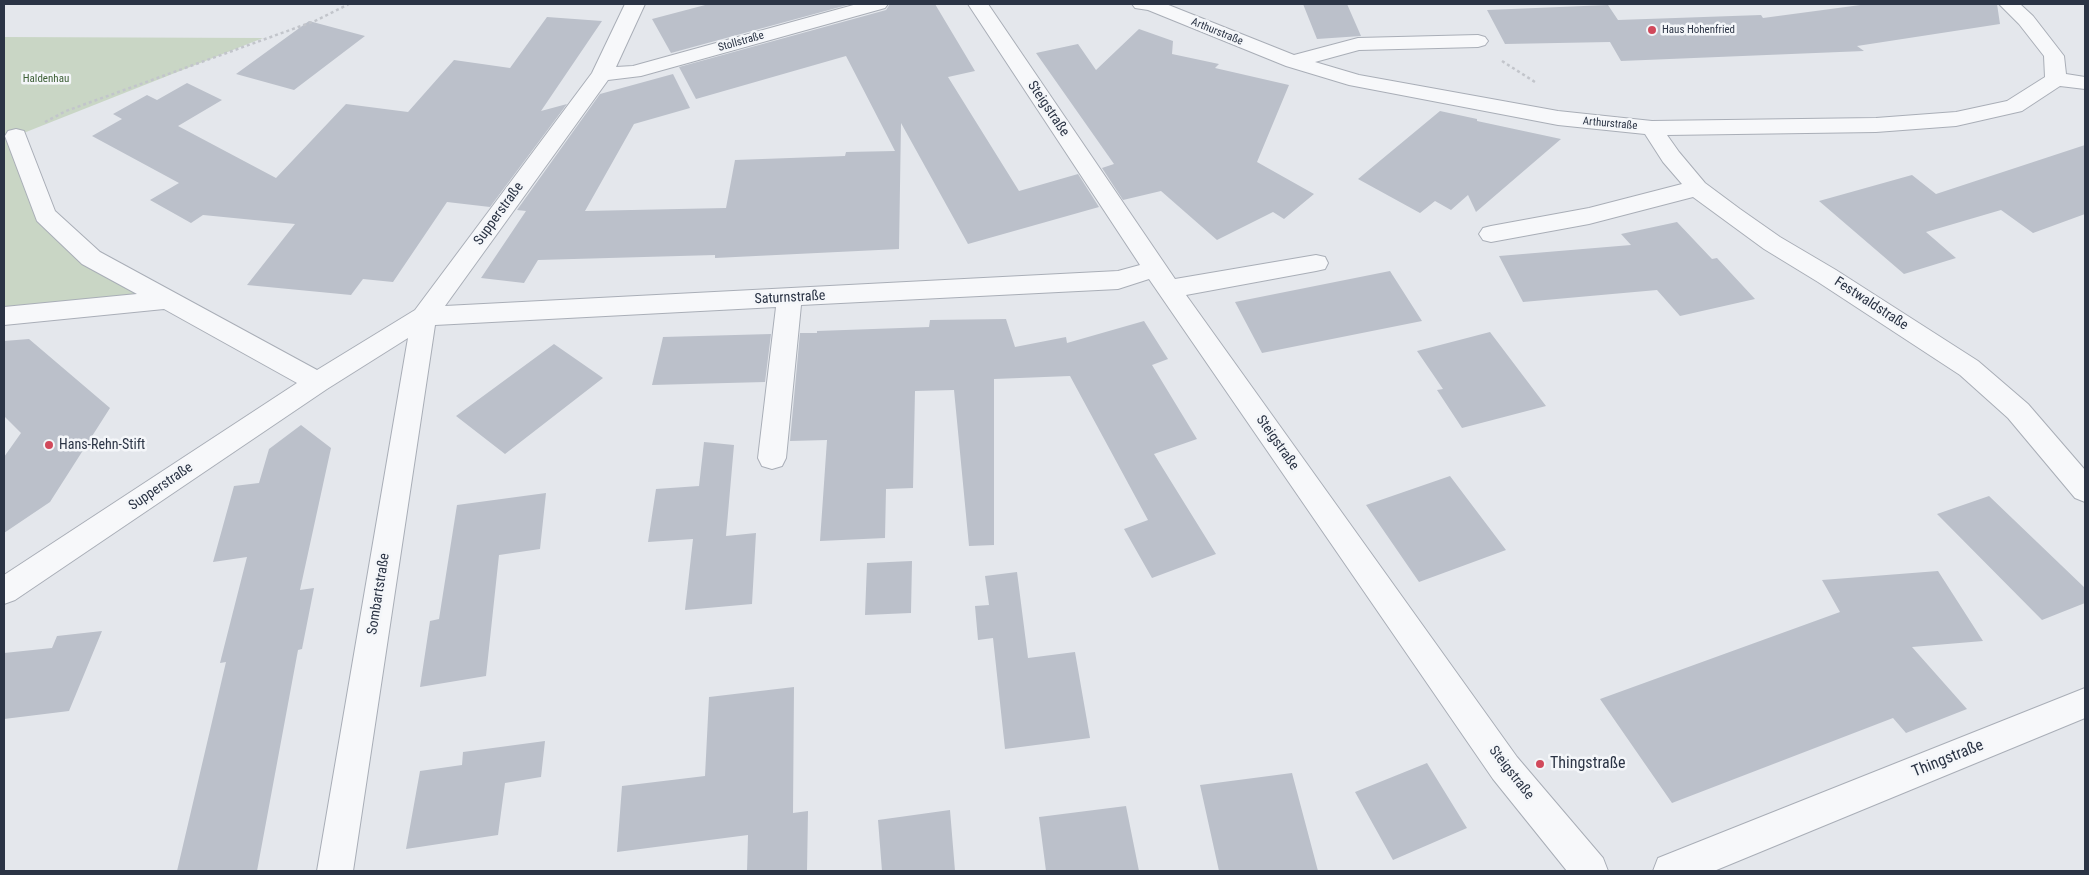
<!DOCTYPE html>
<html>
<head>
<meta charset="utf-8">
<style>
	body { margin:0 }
	#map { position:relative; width:2089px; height:875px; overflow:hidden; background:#e4e7ec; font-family:"Roboto Condensed",sans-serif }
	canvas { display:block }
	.frame { position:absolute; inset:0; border:5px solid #2b3445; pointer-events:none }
</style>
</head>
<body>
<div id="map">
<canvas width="2089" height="875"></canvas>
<div class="frame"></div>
</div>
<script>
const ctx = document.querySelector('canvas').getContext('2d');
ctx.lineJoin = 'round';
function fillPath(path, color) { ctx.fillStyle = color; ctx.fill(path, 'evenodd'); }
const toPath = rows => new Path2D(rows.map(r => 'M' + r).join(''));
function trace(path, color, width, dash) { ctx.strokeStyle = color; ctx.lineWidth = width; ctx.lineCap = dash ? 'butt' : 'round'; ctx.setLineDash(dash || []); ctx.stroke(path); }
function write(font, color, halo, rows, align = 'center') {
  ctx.font = font + ' "Roboto Condensed",sans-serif'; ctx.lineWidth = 5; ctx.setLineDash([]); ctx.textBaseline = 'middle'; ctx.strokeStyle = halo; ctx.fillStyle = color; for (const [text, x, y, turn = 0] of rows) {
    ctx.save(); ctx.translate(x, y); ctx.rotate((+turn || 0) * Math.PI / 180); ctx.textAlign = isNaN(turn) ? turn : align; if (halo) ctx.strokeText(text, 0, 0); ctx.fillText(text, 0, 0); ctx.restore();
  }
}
const green = toPath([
	[4,37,263,38,16,136,45,215,168,300,4,316]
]);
const building = toPath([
	[709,4,851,4,671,53,652,19],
	[890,4,935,4,975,71,948,77,1019,191,1078,174,1099,207,968,244,901,123,899,249,715,258,715,255,538,260,524,283,481,278,526,211,517,210,600,94,673,74,690,108,634,124,585,211,726,208,735,160,845,156,846,152,895,151,846,56,696,99,679,67,886,10],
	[1303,4,1347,4,1361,36,1317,39],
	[1868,4,1997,4,2000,24,1857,46,1864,51,1621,61,1610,42,1505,44,1487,10,1608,5,1618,20,1761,15,1763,18],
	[547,17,602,21,541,111,567,104,490,207,447,202,393,282,363,279,351,295,247,285,295,224,203,215,191,223,150,200,179,183,92,136,122,119,113,114,147,95,157,100,187,83,222,100,178,126,276,178,346,104,408,112,454,60,510,68],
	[309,21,365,36,294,90,236,74],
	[1139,29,1173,41,1172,54,1219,64,1215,68,1289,85,1257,162,1314,194,1284,219,1273,212,1217,240,1161,191,1123,200,1102,168,1114,164,1036,53,1078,44,1096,70],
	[1440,111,1477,119,1477,121,1561,139,1476,212,1468,195,1451,210,1435,201,1420,213,1358,179],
	[2085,145,2085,214,2033,233,2001,210,1926,232,1956,258,1904,274,1819,201,1912,175,1936,194],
	[1677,222,1712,259,1717,258,1755,299,1680,316,1657,290,1523,302,1499,256,1631,245,1621,234],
	[1390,271,1422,321,1262,353,1235,302],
	[1006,319,1015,347,1066,337,1067,343,1144,321,1168,359,1152,365,1197,439,1154,454,1216,554,1152,578,1124,529,1148,520,1070,376,994,379,994,545,969,546,954,390,915,391,913,488,886,489,885,538,820,541,827,440,790,441,800,333,817,333,817,331,929,327,930,320],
	[1490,332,1546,406,1462,428,1437,390,1443,389,1417,351],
	[771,334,765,382,652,385,663,337],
	[29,339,110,408,50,502,4,533,4,457,21,433,4,416,4,341],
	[554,344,603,378,505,454,456,416],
	[301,425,331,448,300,590,314,588,302,649,298,650,257,871,177,871,226,662,220,663,247,557,213,562,234,486,259,483,269,449],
	[704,442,734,445,726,536,756,533,752,604,685,610,693,539,648,542,656,489,699,486],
	[1450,476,1506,550,1419,582,1366,505],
	[546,493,540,549,499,555,486,676,420,687,430,621,439,619,457,505],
	[1989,496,2085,588,2085,603,2042,620,1937,514],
	[912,561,911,613,865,615,867,563],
	[1938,571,1983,641,1912,647,1967,709,1906,733,1893,718,1672,803,1600,699,1840,612,1822,580],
	[1017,572,1028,658,1075,652,1090,738,1005,749,993,638,978,640,975,606,989,605,985,576],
	[102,631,69,711,4,719,4,653,52,648,57,636],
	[794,687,793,813,808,811,807,871,747,871,748,835,617,852,622,786,705,776,709,697],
	[545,741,541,777,505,783,498,835,406,849,420,771,462,765,463,752],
	[1427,763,1467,828,1393,860,1355,792],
	[1292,773,1318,871,1219,871,1200,785],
	[1126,806,1139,871,1046,871,1039,817],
	[950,810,955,871,882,871,878,820]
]);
const path = toPath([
	[1502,61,1535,82],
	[45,122,66,111,315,21,349,4]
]);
const minor = toPath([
	[625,4,645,4,616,67,633,66,857,4,888,4,885,8,641,76,608,80,445,306,1118,271,1140,265,968,4,988,4,1175,279,1316,255,1325,257,1328,263,1325,269,1316,271,1186,295,1517,757,1603,858,1608,871,1567,871,1493,779,1149,279,1118,289,801,305,786,458,782,466,772,469,762,466,758,458,776,307,435,325,353,871,317,871,408,338,327,389,15,600,4,604,4,575,297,383,164,309,4,325,4,307,137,294,82,264,37,221,5,136,8,131,16,129,24,131,55,211,100,252,317,370,415,310,592,73,625,4],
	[1132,4,1166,4,1294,55,1358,38,1478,35,1485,37,1488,41,1485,45,1478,47,1359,50,1315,62,1359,75,1558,111,1652,121,1876,118,1956,112,2007,101,2045,77,2044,56,2019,24,1999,4,2020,4,2033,16,2064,56,2066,74,2085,77,2085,89,2060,86,2022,111,1956,126,1876,132,1667,135,1679,152,1705,183,1740,209,1780,237,1836,270,1978,361,2028,404,2085,470,2085,502,2075,498,2008,418,1960,375,1818,282,1764,249,1693,197,1589,224,1491,242,1483,240,1479,234,1483,228,1491,226,1589,208,1682,184,1663,162,1645,134,1558,125,1349,85,1286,66,1148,10,1135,8,1132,4],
	[2085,688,2085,718,1714,871,1653,871,1658,858,2085,688]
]);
const markers = [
	[1652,30,5,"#d1495b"],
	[49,445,5,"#d1495b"],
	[1540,764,5,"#d1495b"]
];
const farPoinames = [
	["Haus Hohenfried",1662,30]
];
const farStreetnames = [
	["Arthurstraße",1217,32,22],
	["Stollstraße",741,42,-16],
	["Arthurstraße",1610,124,5]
];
const farParknames = [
	["Haldenhau",46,79]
];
const streetNames = [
	["Steigstraße",1048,109,56],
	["Supperstraße",499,214,-54],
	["Saturnstraße",790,298,-3],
	["Festwaldstraße",1871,304,33],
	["Steigstraße",1277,443,55],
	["Supperstraße",161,487,-34],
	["Sombartstraße",379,594,-81],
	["Steigstraße",1511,773,52]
];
const poiNames = [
	["Hans-Rehn-Stift",59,445]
];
const nearStreetnames = [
	["Thingstraße",1948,759,-22]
];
const nearPoinames = [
	["Thingstraße",1550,764]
];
fillPath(green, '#c9d6c5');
fillPath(building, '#bbc0ca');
trace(minor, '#a9aeb7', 2);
trace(path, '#c2c5cb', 2.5, [3, 3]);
fillPath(minor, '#f7f8fa');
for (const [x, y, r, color] of markers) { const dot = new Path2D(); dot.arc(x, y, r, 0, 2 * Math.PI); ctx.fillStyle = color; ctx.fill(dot); trace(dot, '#f4f6f9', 2); }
write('11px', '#2b3445', '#f4f6f9', farPoinames, 'left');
write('11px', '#2b3445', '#f4f6f9', farStreetnames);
write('11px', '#3f6138', '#f4f6f9', farParknames);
write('14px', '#2b3445', '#f4f6f9', streetNames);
write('14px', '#2b3445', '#f4f6f9', poiNames, 'left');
write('16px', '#2b3445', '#f4f6f9', nearStreetnames);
write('16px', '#2b3445', '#f4f6f9', nearPoinames, 'left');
</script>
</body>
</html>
